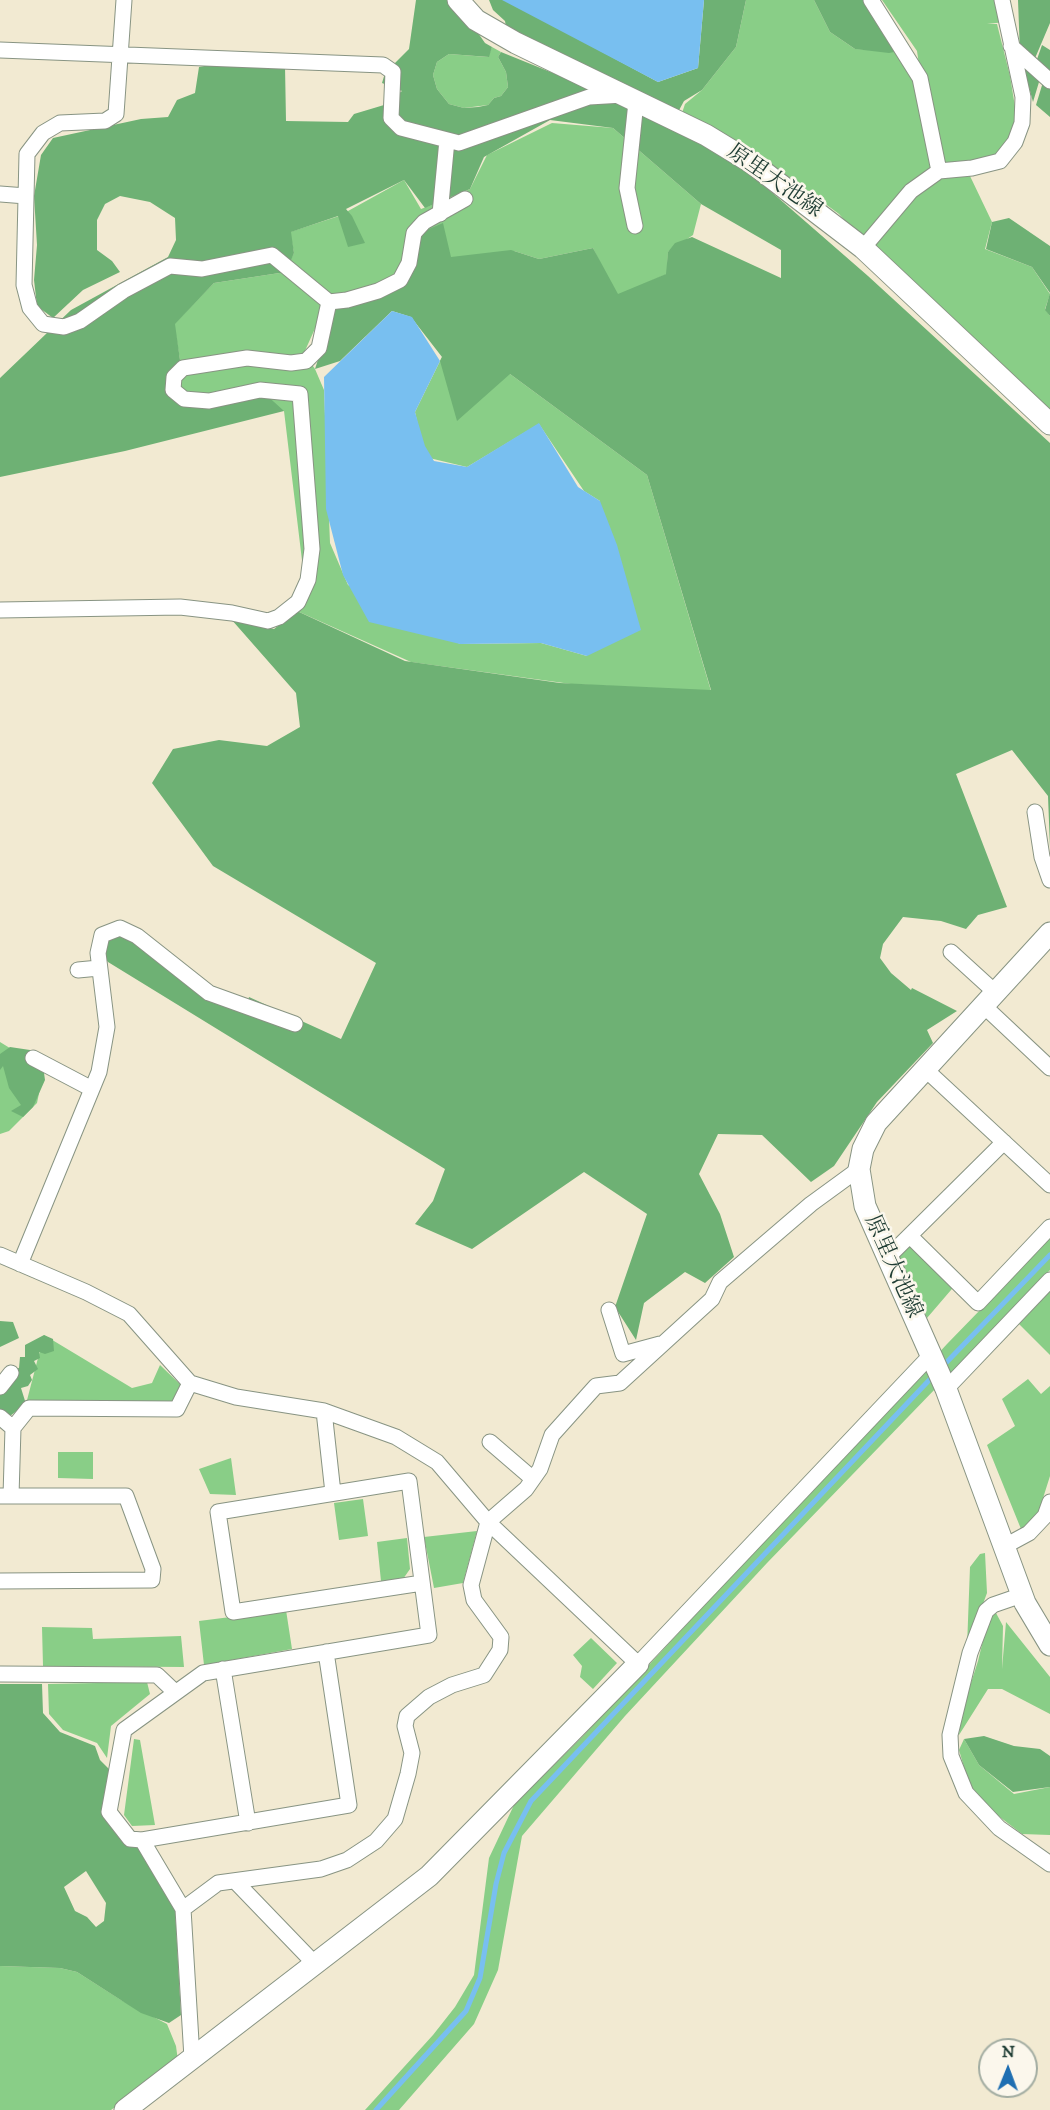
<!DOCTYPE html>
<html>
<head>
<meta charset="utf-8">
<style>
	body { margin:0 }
	#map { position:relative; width:1050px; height:2110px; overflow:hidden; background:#f2ead2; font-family:"IM FELL DW Pica",serif }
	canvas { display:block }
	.north { position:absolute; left:978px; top:2038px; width:60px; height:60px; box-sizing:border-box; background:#fbf7ec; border:2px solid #a3ada2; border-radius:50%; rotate:1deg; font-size:16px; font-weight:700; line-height:24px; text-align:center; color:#1f3d34 }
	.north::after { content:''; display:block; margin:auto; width:21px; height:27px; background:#1f6fb2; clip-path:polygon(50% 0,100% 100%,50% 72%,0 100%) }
</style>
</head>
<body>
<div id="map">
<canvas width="1050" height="2110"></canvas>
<div class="north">N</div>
</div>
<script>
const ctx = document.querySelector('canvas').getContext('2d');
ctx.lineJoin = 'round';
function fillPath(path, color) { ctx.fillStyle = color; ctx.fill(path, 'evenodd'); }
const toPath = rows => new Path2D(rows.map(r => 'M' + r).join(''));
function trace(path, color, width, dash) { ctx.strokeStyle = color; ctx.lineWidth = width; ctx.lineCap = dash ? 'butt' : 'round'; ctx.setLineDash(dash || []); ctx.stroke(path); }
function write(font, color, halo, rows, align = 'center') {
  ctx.font = font + ' "IM FELL DW Pica","Noto Serif JP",serif'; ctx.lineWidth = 5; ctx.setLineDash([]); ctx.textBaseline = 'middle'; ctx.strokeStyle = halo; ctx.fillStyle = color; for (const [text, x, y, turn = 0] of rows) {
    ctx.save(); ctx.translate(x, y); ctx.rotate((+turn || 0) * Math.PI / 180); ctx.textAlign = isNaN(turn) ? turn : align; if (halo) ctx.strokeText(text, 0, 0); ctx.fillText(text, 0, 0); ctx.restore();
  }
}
const green = toPath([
	[746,0,814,0,830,32,855,49,899,51,921,78,917,51,882,0,1002,0,1005,22,987,24,997,24,1010,76,1017,119,1009,139,997,154,973,166,932,164,919,192,942,178,970,176,992,222,985,249,1032,267,1050,294,1045,309,1050,316,1050,412,866,245,839,214,801,186,682,113,685,104,702,90,736,47],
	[492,47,501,52,498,57,506,72,508,87,501,96,494,98,488,105,464,108,449,104,437,89,433,75,437,62,449,54,488,57],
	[552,123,613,128,701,204,693,235,668,252,667,274,616,296,593,248,539,259,514,251,407,281,330,300,287,266,294,253,290,232,339,216,404,180,421,209,445,200,470,189,487,155],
	[286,272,326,304,304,353,315,369,324,390,330,543,348,585,460,644,541,643,587,656,600,501,584,491,539,424,467,467,425,457,415,412,442,357,510,374,647,475,711,691,571,684,411,662,297,611,304,577,284,411,182,404,170,398,167,390,168,382,180,360,174,324,214,283],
	[0,1042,44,1069,37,1103,9,1131,0,1134],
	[910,1236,957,1283,927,1318,895,1252],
	[1050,1238,1050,1270,767,1563,625,1716,522,1836,498,1970,474,2024,399,2110,365,2110,433,2035,455,2007,474,1975,489,1858,514,1805,582,1737,947,1344],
	[1050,1291,1050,1355,1019,1324],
	[44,1335,132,1388,152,1383,160,1365,186,1390,178,1407,26,1404],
	[1028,1379,1041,1394,1050,1386,1050,1476,1038,1514,1034,1522,1021,1529,987,1445,1015,1426,1002,1399],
	[58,1452,93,1452,93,1479,58,1478],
	[231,1458,236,1495,210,1494,199,1469],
	[363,1499,368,1536,339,1540,334,1503],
	[477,1531,463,1583,434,1588,424,1537],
	[407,1538,410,1569,403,1579,381,1581,377,1542],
	[985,1553,987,1593,967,1647,970,1567,980,1554],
	[286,1610,292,1649,204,1665,199,1621],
	[996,1613,1003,1626,1002,1669,1006,1622,1050,1677,1050,1714,1002,1689,988,1689,959,1735,961,1714,978,1661,988,1620],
	[42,1627,92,1628,93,1639,181,1636,184,1667,43,1666],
	[591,1638,617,1663,593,1689,580,1677,582,1666,573,1655],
	[147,1682,150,1694,111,1726,107,1758,97,1743,63,1730,49,1714,48,1684],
	[134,1739,140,1740,155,1825,132,1826,124,1815],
	[964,1739,979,1765,1014,1794,1050,1787,1050,1835,1022,1834,992,1811,969,1784,959,1750],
	[0,1966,60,1968,77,1972,121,2000,167,2024,176,2046,178,2061,111,2110,0,2110]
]);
const forest = toPath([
	[416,0,455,0,485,43,492,47,489,57,449,54,437,62,433,75,437,89,449,104,464,108,478,107,488,105,494,98,501,96,508,87,506,72,498,57,501,52,706,135,868,276,1050,443,1050,848,1048,796,1012,750,956,774,1007,907,978,915,966,929,941,921,903,917,883,944,880,958,891,973,911,990,912,988,957,1011,927,1030,933,1043,877,1102,834,1166,811,1182,762,1135,718,1134,699,1174,720,1214,734,1257,705,1283,685,1272,644,1303,636,1340,615,1307,647,1214,584,1172,472,1249,415,1224,433,1201,445,1169,108,962,98,950,102,935,137,936,245,1011,249,997,341,1039,376,963,213,866,152,783,173,749,219,740,267,746,300,727,296,693,231,619,274,629,297,611,405,661,560,683,711,690,647,475,510,374,457,421,440,361,442,357,411,317,392,311,340,361,315,369,336,304,401,288,415,235,443,223,451,257,511,250,539,259,593,248,618,294,666,274,668,252,675,243,692,237,781,278,781,250,701,204,613,128,550,120,484,157,470,189,425,208,404,180,346,209,352,216,365,243,348,247,338,216,291,232,294,253,286,272,214,283,175,324,180,360,168,382,167,390,170,398,182,404,263,392,284,411,125,451,0,477,0,378,71,310,168,257,176,240,175,218,150,202,120,196,105,204,97,220,97,250,112,261,120,272,83,290,53,318,37,306,34,280,37,245,34,196,41,155,53,138,141,119,168,117,177,100,195,93,199,67,238,60,285,66,286,121,348,122,354,114,384,105,402,91,382,83,385,73,409,49],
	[489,0,506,0,658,82,698,68,704,0,746,0,736,47,702,90,684,101,677,114,508,38,505,21,493,10],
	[814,0,872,0,899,51,889,53,855,49,830,32],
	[1018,0,1050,0,1050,23,1033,63,1039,82,1033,102,1020,54],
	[1042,45,1050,50,1050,117,1036,105,1043,82,1035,65],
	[1009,218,1050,246,1050,316,1045,310,1050,293,1032,267,986,249,992,222],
	[10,1047,30,1050,42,1059,45,1080,33,1107,23,1117,11,1111,21,1105,9,1088,3,1066,0,1070,0,1054],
	[0,1321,13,1322,19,1338,0,1347],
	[44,1335,53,1339,54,1351,45,1354,39,1352,40,1358,34,1361,38,1369,30,1375,32,1380,28,1386,21,1388,26,1404,6,1419,0,1413,0,1384,12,1370,19,1368,20,1357,25,1357,25,1345],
	[0,1684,42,1684,43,1713,60,1732,95,1746,100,1760,110,1770,106,1811,140,1842,175,1908,181,2015,169,2023,141,2013,77,1972,60,1968,0,1966],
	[86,1871,106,1903,104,1921,96,1927,87,1917,75,1911,64,1887],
	[984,1736,1014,1746,1040,1749,1050,1756,1050,1787,1013,1792,979,1765,964,1739]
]);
const water = toPath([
	[502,0,704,0,698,68,658,82],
	[392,311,412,317,440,361,415,412,425,446,434,461,467,467,539,423,578,487,600,501,617,545,641,630,587,656,541,643,460,644,369,622,343,575,326,509,324,377]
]);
const stream = toPath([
	[941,1368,1050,1255],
	[376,2110,466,2011,480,1978,496,1884,504,1853,531,1801,934,1375]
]);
const street = toPath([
	[124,0,116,114,105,121,60,123,43,133,27,154,24,285,30,308,43,324,64,327,80,321,123,291,170,266,202,269,272,255,329,302,347,300,378,291,400,280,409,263,414,233,424,222,465,199],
	[871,0,920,78,939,171],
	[1011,46,1050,81],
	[0,50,383,65,393,72,391,118,401,128,459,143,589,97,623,95],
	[0,194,26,196],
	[440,214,447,140],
	[635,226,627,188,636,102],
	[863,248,911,191,939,171,972,168,1000,161,1015,142,1022,123,1023,97,1002,0],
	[0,610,180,607,232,613,268,621,279,617,298,602,308,580,312,549,300,394,260,390,209,401,184,399,173,390,174,377,183,368,247,358,291,363,306,361,319,348,329,302],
	[1035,812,1042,857,1050,880],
	[951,952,996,993],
	[78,970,99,968],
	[984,1006,1050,1068],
	[33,1058,92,1089],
	[925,1069,1050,1185],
	[910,1236,978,1303,1050,1227],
	[0,1255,86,1292,129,1314,190,1383,236,1397,324,1411,396,1437,437,1462,488,1522,638,1664,931,1355],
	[888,1257,1004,1142],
	[20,1264,99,1072,107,1027,98,953,102,935,120,928,137,936,209,993,295,1024],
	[609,1310,623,1354,660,1344],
	[0,1387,11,1373],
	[946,1389,1050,1280],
	[324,1411,333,1493],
	[0,1417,13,1428],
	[490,1442,533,1479],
	[0,1496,126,1496,153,1569,152,1580,0,1581],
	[11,1496,13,1428,29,1408,177,1409,190,1383],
	[1005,1546,1029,1533,1045,1516,1050,1502],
	[1022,1595,993,1605,986,1611,970,1653,950,1735,951,1756,966,1793,999,1828,1050,1864],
	[326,1652,349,1805,142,1840,130,1839,109,1812,124,1730,203,1673,429,1635,409,1481,218,1512,233,1612,422,1583],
	[223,1669,248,1823],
	[0,1674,157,1675,175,1692],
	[142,1840,183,1909,192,2058],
	[235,1881,315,1964],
	[183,1909,218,1883,321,1869,347,1860,376,1841,395,1819,408,1774,412,1753,405,1726,407,1716,429,1697,452,1685,484,1675,500,1650,501,1637,474,1600,471,1585,488,1522,526,1489,540,1469,552,1435,596,1386,620,1383,712,1299,720,1282,811,1204,859,1169]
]);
const secondary = toPath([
	[458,0,476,20,516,43,706,135,752,163,863,248,1050,424],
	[1050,933,876,1123,863,1149,859,1169,865,1206,946,1389,1025,1603,1050,1645],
	[125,2110,429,1876,638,1664]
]);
const streetNames = [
	["原里大池線",774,182,35],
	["原里大池線",892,1267,66]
];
fillPath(green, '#89ce87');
fillPath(forest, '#6eb174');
fillPath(water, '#78bff0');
trace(stream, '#78bff0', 5);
trace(street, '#889483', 17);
trace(secondary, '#889483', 23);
trace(street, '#fff', 15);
trace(secondary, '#fff', 21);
write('22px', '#1f3d34', '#fbf7ec', streetNames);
</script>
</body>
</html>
